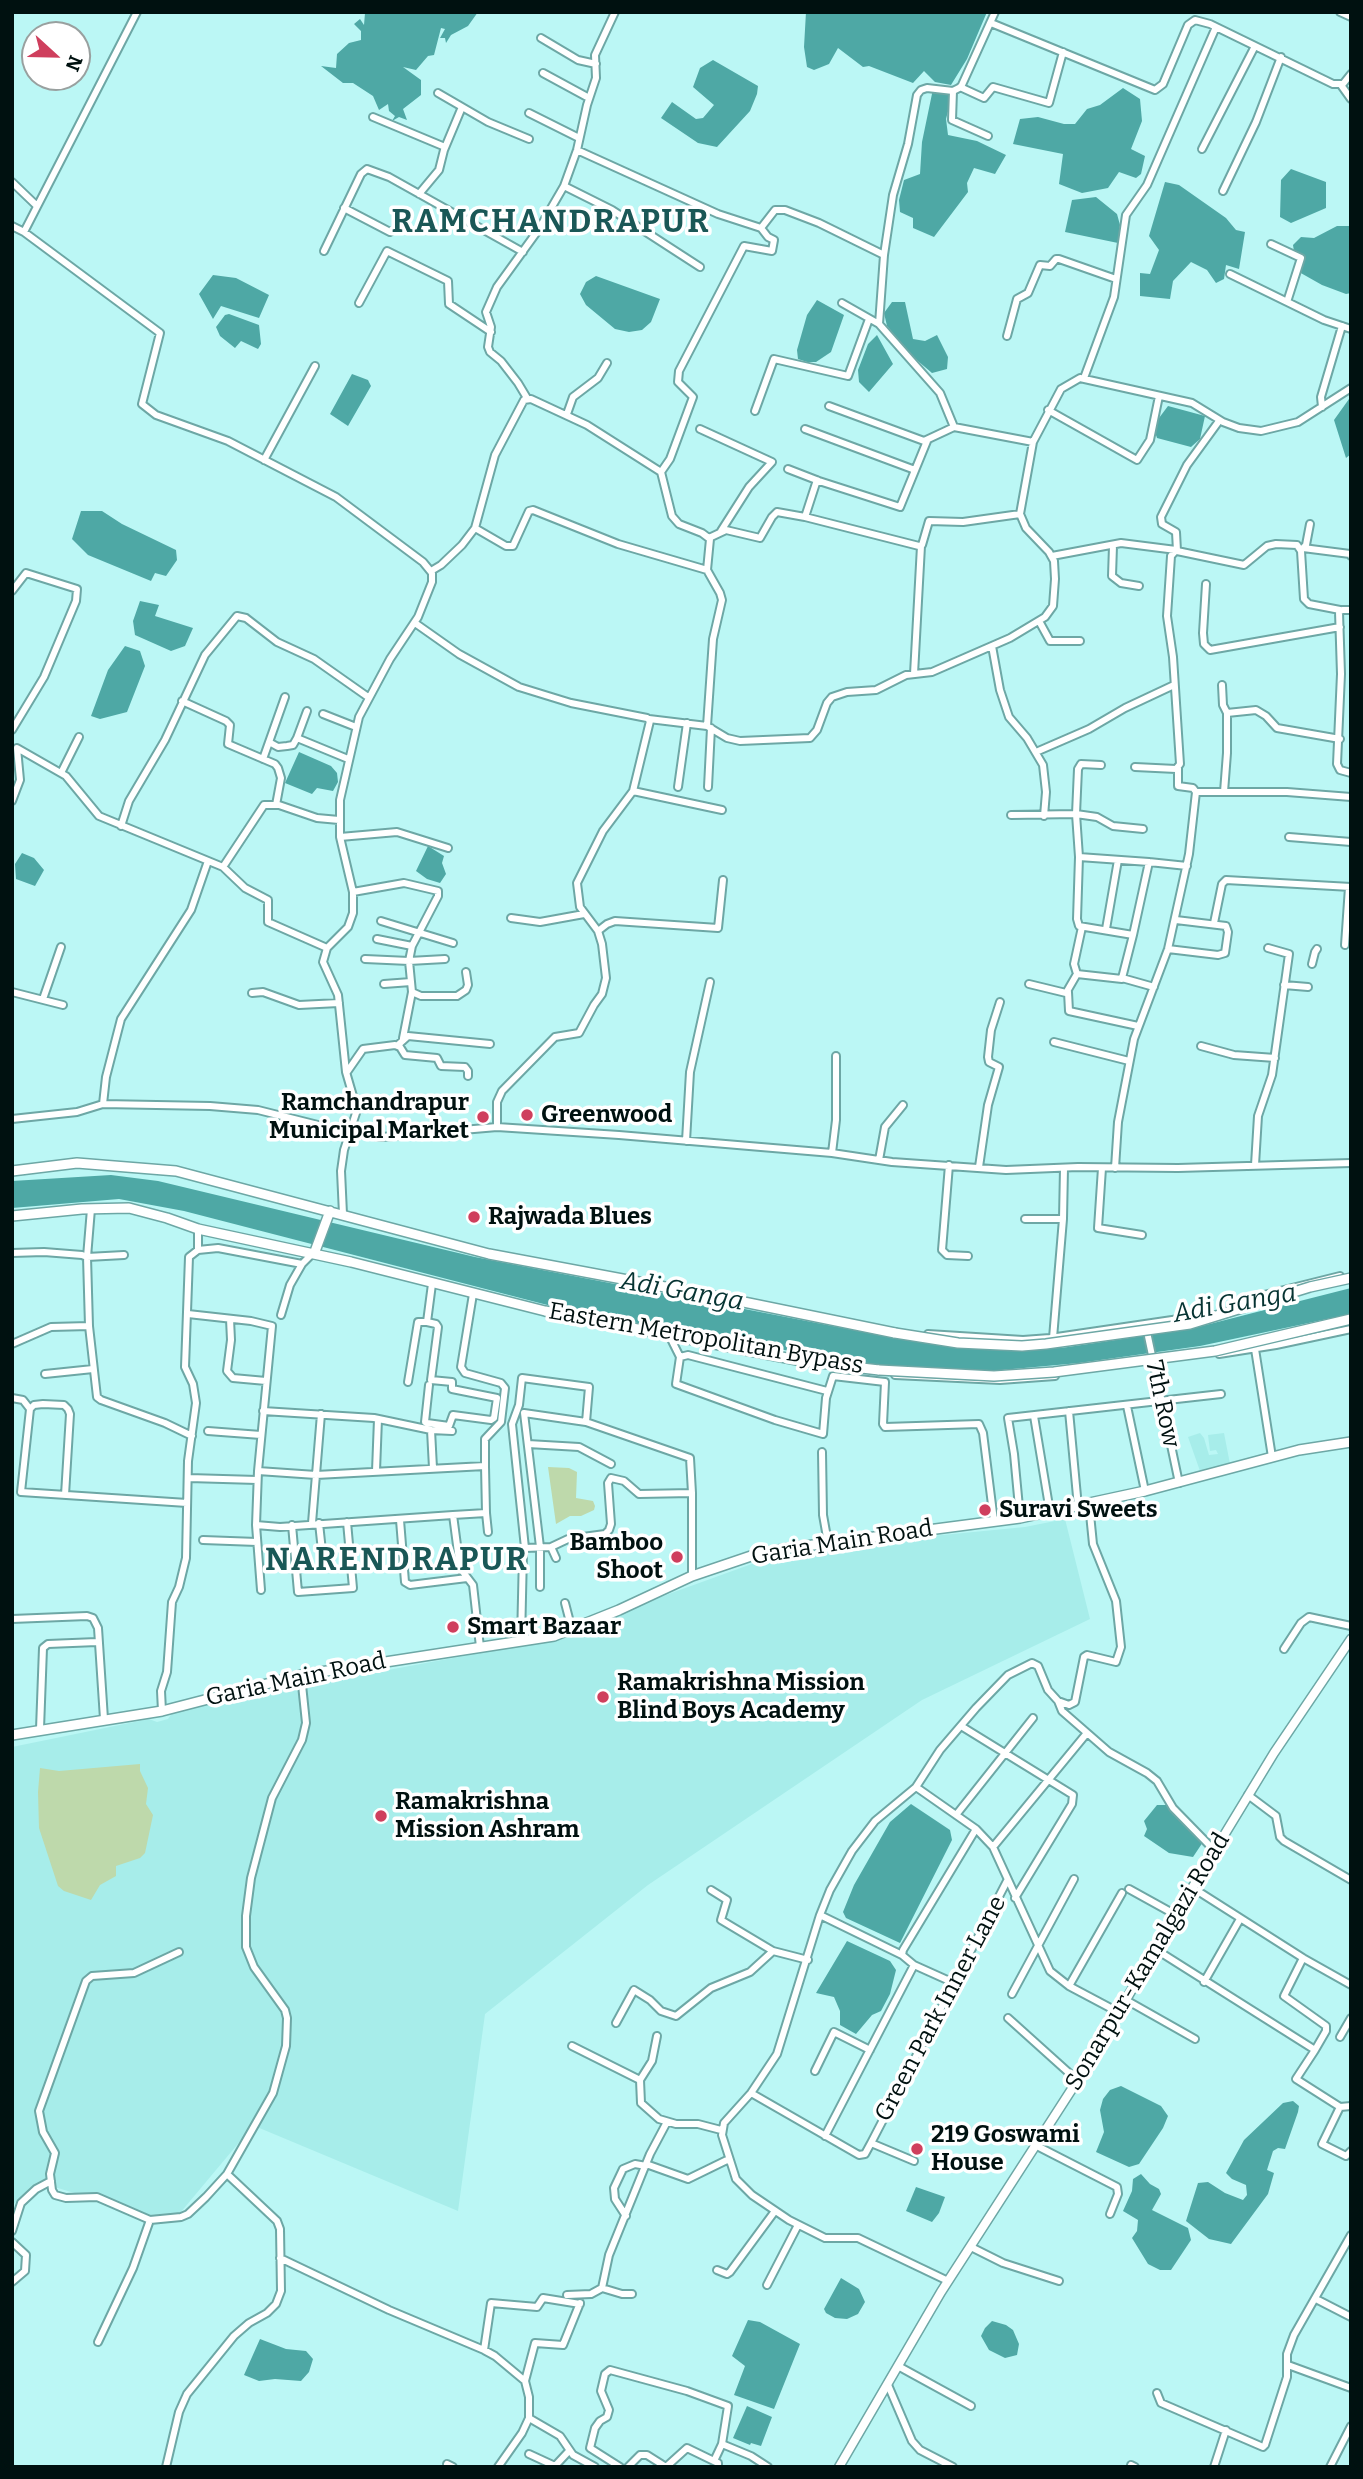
<!DOCTYPE html>
<html>
<head>
<meta charset="utf-8">
<style>
	body { margin:0 }
	#map { position:relative; width:1363px; height:2479px; overflow:hidden; background:#bbf7f5; font-family:Bitter,serif }
	canvas { display:block }
	.frame { position:absolute; inset:0; border:14px solid #001110; pointer-events:none }
	.north { position:absolute; left:21px; top:21px; width:70px; height:70px; box-sizing:border-box; background:#fff; border:2px solid #99a09f; border-radius:50%; rotate:112deg; font-size:19px; font-weight:700; line-height:28px; text-align:center; color:#001110 }
	.north::after { content:''; display:block; margin:auto; width:24px; height:32px; background:#cf3f5d; clip-path:polygon(50% 0,100% 100%,50% 72%,0 100%) }
</style>
</head>
<body>
<div id="map">
<canvas width="1363" height="2479"></canvas>
<div class="frame"></div>
<div class="north">N</div>
</div>
<script>
const ctx = document.querySelector('canvas').getContext('2d');
ctx.lineJoin = 'round';
function fillPath(path, color) { ctx.fillStyle = color; ctx.fill(path, 'evenodd'); }
const toPath = rows => new Path2D(rows.map(r => 'M' + r).join(''));
function trace(path, color, width, dash) { ctx.strokeStyle = color; ctx.lineWidth = width; ctx.lineCap = dash ? 'butt' : 'round'; ctx.setLineDash(dash || []); ctx.stroke(path); }
function write(font, color, halo, rows, align = 'center') {
  ctx.font = font + ' Bitter,serif'; ctx.lineWidth = 7; ctx.setLineDash([]); ctx.textBaseline = 'middle'; ctx.strokeStyle = halo; ctx.fillStyle = color; for (const [text, x, y, turn = 0] of rows) {
    ctx.save(); ctx.translate(x, y); ctx.rotate((+turn || 0) * Math.PI / 180); ctx.textAlign = isNaN(turn) ? turn : align; if (halo) ctx.strokeText(text, 0, 0); ctx.fillText(text, 0, 0); ctx.restore();
  }
}
const built = toPath([
	[1200,1433,1204,1438,1209,1455,1218,1454,1216,1450,1210,1451,1208,1435,1224,1433,1230,1464,1200,1471,1188,1437],
	[1065,1519,1090,1619,922,1700,648,1885,485,2014,458,2211,257,2127,257,2121,180,2213,155,2217,41,2183,12,2205,12,1747,149,1719,157,1722,168,1719,174,1710,220,1701,556,1639,666,1595,771,1557,891,1540,1025,1527]
]);
const green = toPath([
	[548,1467,569,1468,577,1472,576,1498,593,1501,595,1506,594,1510,581,1516,570,1516,556,1524],
	[140,1764,140,1771,148,1788,146,1804,153,1815,145,1853,140,1858,116,1866,116,1876,100,1885,91,1900,64,1891,58,1886,39,1828,38,1792,40,1768,59,1771]
]);
const water = toPath([
	[478,12,468,26,451,35,446,43,445,38,440,38,445,29,441,28,434,55,428,56,416,70,403,67,421,80,421,95,403,109,407,120,399,117,392,121,395,116,389,111,388,104,379,110,373,96,353,83,343,83,321,66,336,68,337,54,349,43,361,40,361,31,354,24,360,19,364,25,365,13],
	[806,12,987,12,967,59,951,85,935,82,924,71,913,83,869,66,863,67,838,48,829,64,814,70,807,67,804,47],
	[713,60,758,86,757,94,750,111,717,147,698,143,661,118,672,102,696,119,703,118,714,105,693,87,700,68],
	[1123,88,1140,99,1142,121,1131,149,1145,156,1141,174,1136,178,1119,172,1108,188,1082,193,1059,184,1063,154,1013,144,1020,119,1038,117,1064,124,1075,124,1087,109,1100,105],
	[933,89,953,92,946,119,948,135,977,141,1006,155,995,174,974,168,967,183,968,192,934,237,913,228,913,218,900,212,899,200,904,180,920,174,922,142],
	[1291,169,1326,182,1326,208,1291,223,1280,217,1281,180],
	[1165,182,1179,185,1226,218,1236,230,1245,232,1239,269,1226,265,1224,279,1216,283,1207,270,1191,262,1173,281,1170,299,1140,296,1140,273,1150,274,1159,250,1149,236],
	[1096,197,1117,214,1120,225,1118,243,1065,232,1072,200],
	[1337,226,1351,226,1351,293,1346,294,1322,285,1299,272,1295,258,1293,245,1301,237,1314,238],
	[213,275,236,278,269,295,259,318,221,306,213,319,199,294],
	[596,276,660,299,651,322,642,330,629,332,615,329,586,305,580,294,586,282],
	[817,300,844,315,831,352,816,362,807,362,798,359,797,350,807,315],
	[892,302,905,302,913,339,925,341,937,335,948,357,947,369,932,373,912,356,887,326,884,313],
	[229,314,259,325,261,344,258,349,241,341,235,348,220,336,216,327,225,315],
	[877,335,893,364,869,392,859,382,858,370,868,344],
	[352,374,368,380,371,386,348,426,330,414],
	[1349,399,1351,399,1351,454,1346,458,1334,420],
	[1168,406,1205,416,1200,439,1191,447,1157,438,1153,426],
	[81,511,102,511,122,524,176,550,177,560,166,576,155,573,151,581,88,555,72,539],
	[140,601,159,605,155,616,193,628,185,646,171,651,135,635,133,621],
	[125,646,140,651,145,666,127,712,100,719,91,716,108,670],
	[299,752,331,766,337,773,338,782,333,791,317,788,312,794,285,783],
	[428,846,444,856,442,863,446,874,440,883,427,879,416,871],
	[22,853,34,858,44,870,35,886,16,879,15,864],
	[111,1175,158,1181,475,1257,900,1339,1000,1349,1061,1348,1190,1329,1351,1288,1351,1314,1200,1346,1079,1363,991,1371,877,1366,732,1341,559,1308,184,1211,119,1199,12,1208,12,1181],
	[911,1804,950,1830,952,1840,900,1943,846,1918,843,1912,854,1885,890,1822],
	[1157,1805,1168,1805,1203,1842,1193,1857,1169,1853,1144,1836,1147,1829,1144,1821],
	[847,1941,890,1961,896,1970,890,1994,881,2011,872,2015,856,2034,840,2025,840,2011,834,1997,816,1993],
	[1121,2086,1161,2106,1168,2116,1163,2128,1139,2164,1129,2167,1096,2152,1104,2132,1100,2110,1103,2099,1110,2090],
	[1293,2101,1299,2106,1298,2112,1285,2149,1278,2148,1273,2151,1267,2170,1274,2173,1268,2194,1231,2244,1209,2239,1186,2221,1198,2183,1208,2182,1225,2193,1243,2200,1247,2195,1246,2185,1232,2179,1226,2173,1244,2140,1283,2103],
	[1141,2174,1150,2184,1159,2189,1161,2194,1152,2210,1188,2228,1191,2240,1171,2270,1160,2270,1148,2264,1132,2238,1137,2231,1138,2220,1123,2211,1132,2191,1133,2179],
	[916,2187,945,2197,939,2213,932,2222,906,2211],
	[841,2278,859,2289,865,2302,858,2314,847,2319,835,2318,826,2313,824,2309],
	[748,2320,760,2322,800,2344,774,2409,734,2395,745,2366,732,2356],
	[992,2321,1006,2325,1013,2330,1019,2344,1017,2355,1005,2358,989,2350,981,2336,985,2328],
	[260,2339,286,2349,306,2351,313,2359,309,2372,301,2381,275,2379,259,2381,244,2375],
	[747,2406,772,2417,761,2446,751,2443,750,2445,733,2438]
]);
const minor = toPath([
	[995,12,961,87,953,91,927,88,921,90,917,95,908,144,893,195,884,255,879,324,940,393,954,427,1033,442,1061,389,1080,378,1192,403,1223,422,1239,428,1261,431,1298,422,1351,388],
	[1340,12,1351,17],
	[991,23,1155,90,1163,84,1188,25,1195,20,1210,24,1333,84,1343,84,1351,74],
	[541,38,578,60,596,64],
	[543,73,589,98],
	[1341,85,1351,99],
	[960,87,984,98,993,87,1049,103,1063,52],
	[953,91,952,120,988,136],
	[438,93,488,122,529,139],
	[529,113,579,138],
	[373,117,445,147],
	[1202,149,1255,46],
	[577,150,718,214,761,228],
	[12,182,37,206],
	[564,186,612,210,700,267],
	[1223,191,1256,122,1281,57],
	[419,194,439,170,444,150,462,107],
	[344,208,390,232],
	[12,226,24,232,160,333,142,404,156,415,228,441,336,497,423,562,432,573,432,582,418,617,390,659,359,717,340,800,340,837,353,892,353,913,348,927,327,948,323,962,338,995,346,1072,357,1110,344,1150,341,1171,343,1214],
	[24,232,137,12],
	[1271,244,1301,258,1287,302],
	[324,251,361,174,367,169,389,177,523,252],
	[1230,274,1324,320,1351,329],
	[359,303,387,251,448,281,449,304,491,332],
	[842,303,879,324],
	[1007,336,1017,299,1028,293,1040,265,1050,266,1056,259,1059,259,1116,279],
	[1084,378,1114,297,1126,215,1147,185,1216,27],
	[527,398,518,383,501,361,490,352,488,347,491,327,486,312,497,287,539,229,564,186,577,150,587,105,596,78,595,55,615,12],
	[829,406,924,441,954,427],
	[1322,407,1321,397,1342,326],
	[1048,410,1137,460,1150,440,1159,396],
	[755,411,774,359,848,376,869,319],
	[567,414,573,397,598,378,607,363],
	[1219,421,1187,465,1161,517,1162,524,1176,532,1177,551,1244,565,1267,546,1276,544,1297,545,1301,551,1304,599,1309,604,1340,610],
	[700,429,772,462,749,487,721,531],
	[805,429,915,470],
	[264,460,315,366],
	[788,469,819,481,900,507,927,441],
	[661,472,670,459,693,397,678,382,679,371,744,246,772,251,774,240,768,237,761,228,775,210,785,210,819,223,884,255],
	[817,480,805,517,919,546,922,545,929,521,963,522,1020,514],
	[475,528,506,546,513,546,529,511,533,510,618,544,707,570],
	[709,538,726,530,760,538,772,517,777,512,805,517],
	[1113,546,1112,576,1121,583,1139,586],
	[1303,548,1350,554,1351,556],
	[1303,548,1306,545,1310,524],
	[1052,556,1121,543,1176,550,1171,556,1167,616,1173,657,1180,764,1176,769,1135,767],
	[431,571,441,565,462,545,475,528,495,455,524,400,531,399,587,425,661,472,672,516,679,524,702,533,710,539,707,570,720,593,722,600,713,639,707,726],
	[1206,584,1203,633,1204,644,1210,650,1340,627],
	[12,591,26,573,77,589,76,601,44,677,12,730],
	[1351,610,1342,610,1339,612,1341,674,1337,764,1340,770,1351,773],
	[1039,621,1050,641,1080,641],
	[415,623,459,654,519,687,571,703,647,718,650,721,633,791,603,831,577,883,580,907,598,931,602,944,606,978,602,994,594,1005,579,1033,555,1037,502,1091,497,1102,497,1127],
	[992,646,1000,690,1009,717,1027,738,1043,765,1046,792,1044,816],
	[914,674,921,546],
	[1222,685,1223,705,1227,713,1227,753,1224,792],
	[182,701,226,721,230,725,228,744,275,764,278,768,281,778,276,805],
	[1227,713,1256,710,1266,716,1277,728,1340,739],
	[323,714,356,727],
	[649,719,707,726,727,738,740,741,810,738,817,730,827,703,832,697,847,692,876,690,906,675,932,672,1010,638,1045,617,1053,606,1055,579,1054,561,1049,552,1026,528,1020,514,1033,442],
	[297,738,307,711],
	[269,742,278,747,287,746,293,745,297,738,348,759],
	[1036,752,1089,729,1125,708,1174,685],
	[263,759,285,697],
	[61,773,79,737],
	[678,787,687,723],
	[708,787,711,728],
	[633,791,722,810],
	[1196,792,1287,792,1351,797],
	[12,801,20,780,17,748,66,776,99,816,223,867],
	[1011,815,1076,814,1097,817,1113,826,1143,829],
	[121,826,129,801,165,740,205,655,237,616,246,618,277,642,314,659,368,697],
	[340,837,397,832,448,848],
	[1289,837,1351,842],
	[1079,857,1076,814,1078,769,1081,764,1101,765],
	[1149,862,1133,935,1079,926,1077,919,1079,857,1149,862,1187,866],
	[353,892,404,883,438,891,438,896,412,946,409,961,412,992,421,996,457,996,466,990,468,985,466,972],
	[511,918,540,922,584,914],
	[381,921,453,943],
	[1214,923,1222,884,1226,880,1351,887],
	[1106,929,1118,860],
	[598,931,607,924,615,921,718,928,723,880],
	[1133,935,1122,978,1154,987],
	[377,939,412,946],
	[1345,945,1349,887],
	[327,948,268,922,268,900,245,888,223,867,264,805,279,805,317,818,339,820],
	[1168,949,1218,955,1225,953,1228,932,1226,926,1176,920],
	[365,959,409,961,445,959],
	[1312,964,1315,952,1317,949],
	[1077,974,1074,964,1082,927],
	[384,984,411,982],
	[1029,984,1066,993,1077,974,1122,979],
	[1284,985,1308,987],
	[12,992,63,1005],
	[1068,992,1069,1011,1138,1026],
	[252,993,263,992,299,1005,339,1003],
	[43,999,61,947],
	[403,1038,412,992],
	[1054,1042,1129,1061],
	[398,1045,408,1036,490,1044],
	[1201,1046,1234,1055,1275,1058],
	[347,1072,363,1049,395,1045,400,1047,405,1055,437,1058,441,1066,465,1067,468,1071,468,1076],
	[103,1104,106,1077,121,1019,191,910,208,861],
	[12,1119,77,1112,103,1104,210,1106,258,1110,350,1133,382,1137,497,1127,619,1135,832,1153,892,1162,1006,1170,1078,1167,1178,1168,1351,1163],
	[686,1141,690,1072,710,982],
	[832,1153,836,1120,836,1056],
	[879,1160,885,1127,903,1105],
	[949,1165,942,1250,947,1255,968,1256],
	[1255,1165,1258,1116,1272,1075,1289,954,1268,948],
	[979,1167,988,1105,999,1067,989,1062,988,1057,991,1030,1000,1002],
	[1102,1168,1098,1228,1142,1235],
	[1115,1168,1118,1122,1134,1039,1168,949,1189,854,1196,792,1193,788,1178,786,1178,768],
	[91,1209,87,1257,124,1255],
	[1025,1219,1063,1219],
	[198,1250,198,1229],
	[12,1253,44,1252,82,1255,87,1257,89,1326,97,1397,101,1400,165,1423,192,1436],
	[473,1294,461,1367,465,1373,501,1383,505,1388,501,1422,485,1439,485,1466],
	[1233,1307,1260,1296,1340,1276],
	[188,1314,251,1321,272,1326,258,1471],
	[281,1315,290,1285,302,1264],
	[230,1319,231,1340,227,1371,233,1378,266,1381],
	[1146,1327,1179,1483],
	[928,1334,1023,1340,1050,1338,1206,1315],
	[669,1335,680,1357],
	[1053,1338,1063,1219,1064,1168],
	[12,1344,51,1327,89,1326],
	[1255,1349,1272,1457],
	[1219,1354,1276,1345,1351,1329],
	[45,1374,93,1369],
	[895,1375,1000,1380,1055,1376],
	[408,1382,418,1322,427,1322],
	[429,1385,425,1422,427,1423,449,1426,453,1415,491,1420,494,1418,497,1398,452,1389,452,1382,431,1380,438,1327,436,1324,427,1322,432,1284],
	[827,1391,688,1355,680,1357,676,1384,775,1420,823,1434,826,1398,833,1376,885,1382,883,1424,885,1427,979,1424,983,1433,994,1521],
	[12,1398,23,1400,30,1409],
	[1127,1406,1145,1491],
	[30,1409,21,1492,187,1503],
	[30,1409,34,1405,43,1404,64,1405,68,1409,70,1414,65,1495],
	[263,1411,374,1418,431,1430],
	[1069,1411,1078,1507],
	[1034,1416,1050,1512],
	[208,1431,261,1435],
	[528,1444,579,1447,611,1464],
	[822,1452,823,1515,828,1543],
	[433,1468,431,1430,452,1431],
	[376,1471,378,1419],
	[189,1478,257,1480],
	[486,1513,488,1532],
	[453,1515,486,1513,485,1466,316,1475,258,1471,256,1525,280,1527,453,1515,460,1568,473,1585,480,1647],
	[1020,1518,1014,1454,1008,1418,1221,1394],
	[400,1520,405,1582,410,1585,467,1578],
	[312,1523,321,1414],
	[319,1523,322,1551],
	[256,1525,261,1590],
	[292,1525,298,1592,353,1588,347,1522],
	[203,1540,257,1542],
	[551,1547,568,1539,605,1534,609,1530,611,1524,608,1483,611,1478,624,1481,639,1494,692,1493,690,1458,586,1422,589,1387,522,1378,519,1405,512,1424,525,1548,551,1547,556,1558],
	[692,1576,692,1493],
	[540,1587,540,1547,524,1413,586,1422],
	[565,1603,572,1630],
	[12,1619,87,1616,93,1618,98,1628,104,1719],
	[521,1641,523,1553],
	[1284,1649,1301,1623,1309,1617,1351,1626],
	[1058,1701,1069,1705,1075,1702,1084,1657,1087,1655,1116,1662,1121,1647,1116,1601,1093,1544,1089,1504],
	[162,1711,161,1691,167,1672,172,1602,179,1587,186,1558,188,1461,196,1403,193,1384,185,1367,189,1257,198,1250,218,1248,302,1264,312,1254],
	[961,1726,1073,1795,1072,1804,1015,1898],
	[40,1729,43,1648,48,1644,97,1642],
	[916,1787,976,1829,993,1847,1050,1971,1069,1986,1118,2012],
	[1248,1795,1276,1816,1280,1837,1284,1841,1351,1880],
	[956,1815,1033,1718],
	[993,1847,1087,1733],
	[1193,1888,1303,1958,1351,1985],
	[1129,1889,1176,1915],
	[711,1890,727,1900,721,1920,773,1951],
	[820,1915,902,1955],
	[1155,1949,1315,2050,1296,2079,1340,2107,1351,2106],
	[179,1952,134,1973,92,1976,86,1981,39,2111,43,2132,55,2153,50,2174,52,2190,55,2195,66,2198,97,2197,150,2220,181,2217,188,2214,206,2197,227,2174,273,2093,286,2046,287,2018,285,2010,254,1967,246,1947,246,1916,251,1878,272,1798,302,1740,306,1723,301,1675],
	[1303,1958,1284,1996,1326,2026,1326,2031,1315,2050],
	[1204,1982,1240,1919],
	[954,1983,914,1965,902,1955,903,1950,976,1829],
	[1069,1986,1122,1893],
	[1012,1994,1074,1879],
	[1126,2000,1195,2039],
	[1008,2018,1078,2081],
	[616,2023,634,1990,650,2000,661,2011,676,2016,711,1988,750,1972,773,1951,808,1960],
	[1340,2037,1351,2018],
	[572,2046,640,2080,641,2103,659,2119,676,2124,698,2124,721,2130],
	[815,2071,834,2032,870,2050],
	[640,2080,652,2061,657,2036],
	[751,2093,859,2155,865,2154,871,2143],
	[1340,2107,1322,2144,1346,2156,1351,2151],
	[825,2136,914,1965],
	[1037,2146,1117,2187,1118,2194,1110,2214],
	[914,2161,871,2143,1007,1881],
	[646,2164,688,2179,729,2159],
	[626,2216,615,2199,614,2188,623,2169,635,2164,646,2166],
	[12,2231,21,2203,36,2189,51,2181],
	[12,2242,26,2255,25,2271,12,2282],
	[971,2247,1003,2263,1059,2281],
	[280,2258,389,2310,484,2350,495,2356,525,2381,529,2397,529,2418,522,2433,498,2467],
	[717,2270,727,2274,730,2272,775,2211],
	[948,2281,858,2238,825,2238,789,2220,752,2195,736,2179,722,2135,724,2123,751,2093,777,2054,820,1915,830,1890,852,1851,875,1821,916,1787,940,1750,976,1708,1008,1675,1032,1663,1038,1666,1048,1690,1058,1701,1062,1711,1109,1752,1147,1773,1157,1781,1173,1808,1215,1851],
	[767,2285,798,2225],
	[602,2288,622,2294,632,2294],
	[567,2295,591,2294,602,2288,609,2255,650,2154,667,2122],
	[1316,2299,1351,2317],
	[98,2342,133,2268,150,2220],
	[484,2350,491,2303,537,2307,543,2298,580,2304],
	[1288,2365,1351,2388],
	[898,2366,971,2406],
	[525,2381,535,2343,563,2345,580,2303],
	[888,2385,912,2441,920,2450,953,2467],
	[1157,2393,1161,2403,1263,2447,1265,2445,1287,2377,1287,2354,1294,2335,1351,2235],
	[529,2418,560,2436,573,2455,595,2467],
	[529,2454,555,2466,569,2451],
	[714,2461,722,2444],
	[447,2464,453,2467],
	[1131,2465,1135,2467],
	[166,2467,179,2412,187,2394,234,2336,249,2323,267,2313,276,2304,281,2291,280,2229,277,2221,227,2174],
	[620,2467,590,2448,595,2428,600,2421,607,2417,609,2410,601,2391,605,2374,610,2370,687,2391,728,2406,722,2444,751,2456,768,2467],
	[628,2467,640,2455,647,2455,666,2467,687,2448,718,2463,718,2467],
	[1214,2467,1226,2430],
	[1330,2467,1351,2426]
]);
const secondary = toPath([
	[839,2467,941,2292,1099,2047,1155,1949,1274,1753,1351,1639]
]);
const primary = toPath([
	[12,1171,77,1163,176,1171,489,1254,729,1299,895,1333],
	[12,1216,82,1209,129,1208,167,1218,198,1229,351,1262,545,1311,802,1361,879,1370],
	[314,1254,330,1211],
	[12,1735,162,1711,301,1675,554,1636,619,1610,692,1576,757,1554,790,1548,1020,1518,1145,1491,1299,1450,1351,1442]
]);
const primaryBridge = toPath([
	[895,1333,958,1343,1022,1346,1046,1344,1190,1324,1310,1287,1351,1278],
	[879,1370,994,1376,1054,1372,1215,1351,1351,1319]
]);
const markers = [
	[527,1115,7,"#cf3f5d"],
	[483,1117,7,"#cf3f5d"],
	[474,1217,7,"#cf3f5d"],
	[985,1510,7,"#cf3f5d"],
	[677,1557,7,"#cf3f5d"],
	[453,1627,7,"#cf3f5d"],
	[603,1697,7,"#cf3f5d"],
	[381,1816,7,"#cf3f5d"],
	[917,2149,7,"#cf3f5d"]
];
const poiNames = [
	["Ramchandrapur",469,1103,"right"],
	["Municipal Market",469,1131,"right"],
	["Greenwood",541,1115],
	["Rajwada Blues",488,1217],
	["Suravi Sweets",999,1510],
	["Bamboo",663,1543,"right"],
	["Shoot",663,1571,"right"],
	["Smart Bazaar",467,1627],
	["Ramakrishna Mission",617,1683],
	["Blind Boys Academy",617,1711],
	["Ramakrishna",395,1802],
	["Mission Ashram",395,1830],
	["219 Goswami",931,2135],
	["House",931,2163]
];
const streetNames = [
	["Eastern Metropolitan Bypass",706,1339,10],
	["7th Row",1162,1404,78],
	["Garia Main Road",842,1543,-9],
	["Garia Main Road",296,1680,-12],
	["Sonarpur-Kamalgazi Road",1148,1962,-59],
	["Green Park Inner Lane",941,2009,-62]
];
const waterNames = [
	["Adi Ganga",682,1292,10],
	["Adi Ganga",1235,1304,-10]
];
const districtNames = [
	["RAMCHANDRAPUR",551,223],
	["NARENDRAPUR",397,1561]
];
fillPath(built, '#a7edea');
fillPath(green, '#bed9ab');
fillPath(water, '#4ea8a5');
trace(minor, '#6da7a5', 10);
trace(secondary, '#6da7a5', 11);
trace(primary, '#6da7a5', 12);
trace(minor, '#fff', 6);
trace(secondary, '#fff', 8);
trace(primary, '#fff', 9);
trace(primaryBridge, '#6da7a5', 12, []);
trace(primaryBridge, '#fff', 9);
for (const [x, y, r, color] of markers) { const dot = new Path2D(); dot.arc(x, y, r, 0, 2 * Math.PI); ctx.fillStyle = color; ctx.fill(dot); trace(dot, '#fff', 2.5); }
write('bold 24px', '#001110', '#fff', poiNames, 'left');
write('24px', '#001110', '#fff', streetNames);
write('italic 26px', '#063332', '#fff', waterNames);
ctx.letterSpacing = '2px';
write('bold 32px', '#1a5756', '#fff', districtNames);
ctx.letterSpacing = '0px';
</script>
</body>
</html>
